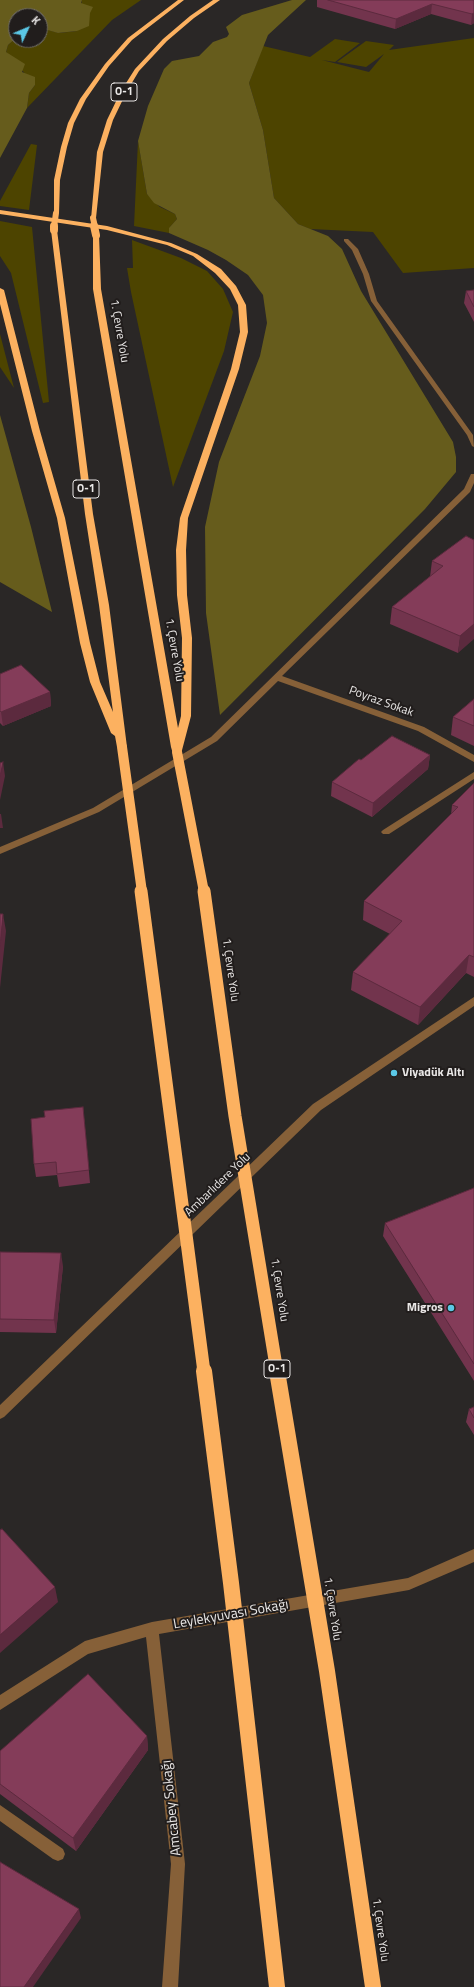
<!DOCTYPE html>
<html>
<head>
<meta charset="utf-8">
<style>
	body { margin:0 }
	#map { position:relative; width:474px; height:1987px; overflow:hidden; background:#2a2726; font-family:"Titillium Web",sans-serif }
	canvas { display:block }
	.north { position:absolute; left:8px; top:8px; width:40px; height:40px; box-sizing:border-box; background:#211d1c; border:1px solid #716e6d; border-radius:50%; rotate:46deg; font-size:11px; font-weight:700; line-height:16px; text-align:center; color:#e9e7e6 }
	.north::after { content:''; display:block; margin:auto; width:14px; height:18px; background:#5bc8e6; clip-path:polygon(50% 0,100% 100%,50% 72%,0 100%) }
</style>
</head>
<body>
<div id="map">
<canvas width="474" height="1987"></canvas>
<div class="north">K</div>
</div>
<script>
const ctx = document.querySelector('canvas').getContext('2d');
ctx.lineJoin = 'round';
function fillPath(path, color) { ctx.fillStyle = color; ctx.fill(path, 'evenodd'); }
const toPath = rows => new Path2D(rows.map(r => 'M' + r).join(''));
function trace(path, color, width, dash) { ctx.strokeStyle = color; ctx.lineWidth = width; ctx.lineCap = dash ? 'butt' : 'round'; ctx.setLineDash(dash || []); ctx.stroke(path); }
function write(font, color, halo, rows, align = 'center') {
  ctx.font = font + ' "Titillium Web",sans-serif'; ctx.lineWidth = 4; ctx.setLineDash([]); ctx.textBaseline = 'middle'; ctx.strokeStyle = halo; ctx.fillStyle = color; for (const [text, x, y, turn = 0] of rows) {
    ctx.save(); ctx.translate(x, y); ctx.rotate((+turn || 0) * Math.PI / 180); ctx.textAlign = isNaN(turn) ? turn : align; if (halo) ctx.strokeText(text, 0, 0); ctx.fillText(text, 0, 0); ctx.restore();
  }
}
const green = toPath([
	[82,0,141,0,112,20,27,108,29,93,35,85,6,52,8,45,16,38,16,40,40,40,40,30,44,29,59,33,77,31],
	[474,38,474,268,403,273,373,232,310,229,298,224,274,198,263,130,249,83,263,46,310,57,335,39,360,43,335,62,322,60,369,72,384,54,366,67,337,62,366,41,394,45,389,50],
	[138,141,147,194,160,207,175,214,177,219,170,227,169,233,134,226],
	[31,144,37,145,29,210,0,206,0,201],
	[0,221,32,227,49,402,43,403,11,273,0,256],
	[132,240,181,258,207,271,223,289,233,312,224,351,173,487,131,292,127,268,133,268],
	[0,334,14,388,0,367]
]);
const forest = toPath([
	[0,0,82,0,81,3,93,7,90,13,89,26,77,31,58,33,44,29,40,30,40,16,16,16,16,38,8,45,6,52,25,64,22,72,35,77,35,85,29,93,27,108,0,158],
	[292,0,306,0,268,35,249,83,263,130,274,198,298,224,328,236,342,249,361,291,453,442,456,457,456,472,425,509,220,715,206,613,205,527,219,462,260,356,267,323,263,295,248,275,226,260,208,250,169,233,169,228,177,219,175,214,154,203,147,194,138,141,148,106,164,69,172,61,199,56,213,42,227,37,229,34,226,27,242,15],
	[0,415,31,527,52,612,0,582]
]);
const minor = toPath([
	[344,239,348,239,358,249,369,274,377,301,473,435,474,447,472,446,467,435,371,301,363,274,352,250,344,241,344,239],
	[471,474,474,474,474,483,470,492,282,676,424,727,474,755,474,762,418,731,278,681,217,741,99,812,0,854,0,847,93,808,211,737,464,489,471,474],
	[474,772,474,779,389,834,383,834,381,832,383,830,474,772],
	[474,997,474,1006,321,1110,4,1417,0,1419,0,1405,313,1104,474,997],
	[474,1549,474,1562,409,1590,159,1634,185,1864,178,1987,162,1987,171,1864,146,1637,88,1654,0,1710,0,1695,85,1641,152,1622,408,1578,474,1549],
	[0,1805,63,1849,65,1854,63,1859,58,1861,53,1859,0,1821,0,1805]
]);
const motorway = toPath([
	[178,0,184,0,132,40,109,66,86,99,74,123,67,147,60,180,59,213,54,214,54,180,61,147,68,123,80,99,105,64,128,38,178,0],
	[213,0,220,0,194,18,167,41,139,71,127,91,113,120,103,152,96,218,91,219,97,152,107,120,121,91,135,69,163,39,190,16,213,0],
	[0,210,107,226,171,243,197,254,221,269,236,286,246,305,248,332,239,369,188,518,186,550,187,595,192,638,191,716,181,754,173,754,171,747,93,289,93,235,96,233,99,235,101,289,178,728,181,716,182,638,177,595,176,550,180,518,231,369,240,332,238,305,230,289,215,273,193,256,167,245,107,230,0,214,0,210],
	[54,228,57,230,93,514,109,605,127,747,122,750,117,747,115,736,111,733,90,682,80,643,57,518,32,431,0,304,0,288,4,290,40,431,65,518,90,643,100,682,113,712,99,605,85,514,51,230,54,228]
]);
const motorwayBridgeFar4 = toPath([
	[93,218,95,227],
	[54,227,56,213]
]);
const motorwayBridgeFar3 = toPath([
	[94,226,96,235],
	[54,230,54,226]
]);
const motorwayBridgeFar2 = toPath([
	[122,747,142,892],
	[177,752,204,892]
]);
const motorwayBridgeFar1 = toPath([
	[141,891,204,1372],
	[204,891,235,1116,277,1372]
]);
const motorwayBridge = toPath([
	[204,1371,231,1583,277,1987],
	[277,1371,327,1671,373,1987]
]);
const wall = toPath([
	[317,0,474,0,474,23,471,25,431,14,395,29,317,7],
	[474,290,474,322,464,303,466,291],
	[474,540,458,653,390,624,392,607,430,577,432,561],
	[0,674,50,692,51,706,3,726,0,723],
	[474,699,474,746,451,735,453,717],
	[430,755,428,769,372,817,331,796,332,782],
	[474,783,474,977,466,973,418,1025,351,990,353,972,390,934,363,920,364,901,451,815,452,805],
	[83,1107,90,1183,59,1187,57,1175,36,1177,34,1164,45,1117],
	[474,1188,474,1381,383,1236,385,1223],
	[0,1252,63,1266,56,1333,0,1332],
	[474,1407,474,1435,466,1422,469,1409],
	[147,1736,148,1750,76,1851,0,1794,0,1751]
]);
const shadedWall = toPath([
	[432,4,431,14,395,29,396,19],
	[474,13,474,23,471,25,472,14],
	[474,624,474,639,458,653,460,636],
	[50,692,51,706,3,726,1,712],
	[430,755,428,769,372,817,373,803],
	[3,762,5,776,0,800,0,777],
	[0,814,1,814,3,828,0,828],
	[3,914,6,931,0,988,0,947],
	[469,955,466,973,418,1025,420,1007],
	[61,1253,63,1266,56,1333,54,1320],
	[55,1587,58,1602,0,1653,0,1635],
	[147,1736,148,1750,76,1851,73,1838],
	[79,1909,81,1918,33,1987,24,1987]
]);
const building = toPath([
	[328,0,474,0,474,13,472,14,432,4,396,19,328,0],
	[474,290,474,307,466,291,474,290],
	[466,536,474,540,474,624,460,636,392,607,443,566,432,561,466,536],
	[21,665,50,692,1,712,0,711,0,674,21,665],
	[474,699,474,726,453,717,474,699],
	[392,736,430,755,373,803,332,782,359,759,361,760,392,736],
	[3,762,0,777,0,763,3,762],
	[474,783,474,957,469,955,420,1007,353,972,402,921,364,901,458,807,452,805,474,783],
	[0,914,3,914,0,947,0,914],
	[83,1107,89,1170,57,1174,56,1162,34,1164,31,1119,45,1117,44,1111,83,1107],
	[474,1188,474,1364,385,1223,474,1188],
	[0,1252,61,1253,54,1320,0,1319,0,1252],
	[474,1407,474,1418,469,1409,474,1407],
	[2,1529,55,1587,0,1635,0,1530,2,1529],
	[88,1674,147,1736,73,1838,0,1784,0,1751,88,1674],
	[0,1862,79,1909,24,1987,0,1987,0,1862]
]);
const markers = [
	[394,1073,4,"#5bc8e6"],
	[451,1308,4,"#5bc8e6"]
];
const shields = [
	[124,92,26],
	[86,489,26],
	[277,1369,26]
];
const shieldNames = [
	["O-1",124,92],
	["O-1",86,489],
	["O-1",277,1369]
];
const streetNames = [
	["1. Çevre Yolu",119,331,80],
	["1. Çevre Yolu",174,650,80],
	["Poyraz Sokak",381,702,20],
	["1. Çevre Yolu",230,970,82],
	["Ambarlıdere Yolu",218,1185,-44],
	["1. Çevre Yolu",279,1290,81],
	["1. Çevre Yolu",332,1609,81],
	["1. Çevre Yolu",380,1930,82]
];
const poiNames = [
	["Viyadük Altı",402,1073],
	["Migros",443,1308,"right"]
];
const nearStreetnames = [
	["Leylekyuvası Sokağı",231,1615,-10],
	["Amcabey Sokağı",172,1808,-96]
];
fillPath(green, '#4d4400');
fillPath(forest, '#665c1c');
fillPath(minor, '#866038');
fillPath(motorway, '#fcb160');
trace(motorwayBridgeFar4, '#fcb160', 6);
trace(motorwayBridgeFar3, '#fcb160', 8);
trace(motorwayBridgeFar2, '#fcb160', 10);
trace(motorwayBridgeFar1, '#fcb160', 13);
trace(motorwayBridge, '#fcb160', 16);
fillPath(wall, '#72344d');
fillPath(shadedWall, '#5c2a3e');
fillPath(building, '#843c59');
trace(building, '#5c2a3e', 1);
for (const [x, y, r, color] of markers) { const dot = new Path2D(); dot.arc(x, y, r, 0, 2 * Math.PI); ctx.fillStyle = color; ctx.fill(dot); trace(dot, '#211d1c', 1.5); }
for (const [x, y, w] of shields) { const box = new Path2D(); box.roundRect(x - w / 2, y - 9, w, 18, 3); ctx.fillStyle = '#211d1c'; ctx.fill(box); trace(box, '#e9e7e6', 1); }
write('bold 11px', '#e9e7e6', null, shieldNames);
write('12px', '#e9e7e6', '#211d1c', streetNames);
write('bold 12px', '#e9e7e6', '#211d1c', poiNames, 'left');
write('14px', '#e9e7e6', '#211d1c', nearStreetnames);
</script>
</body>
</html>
